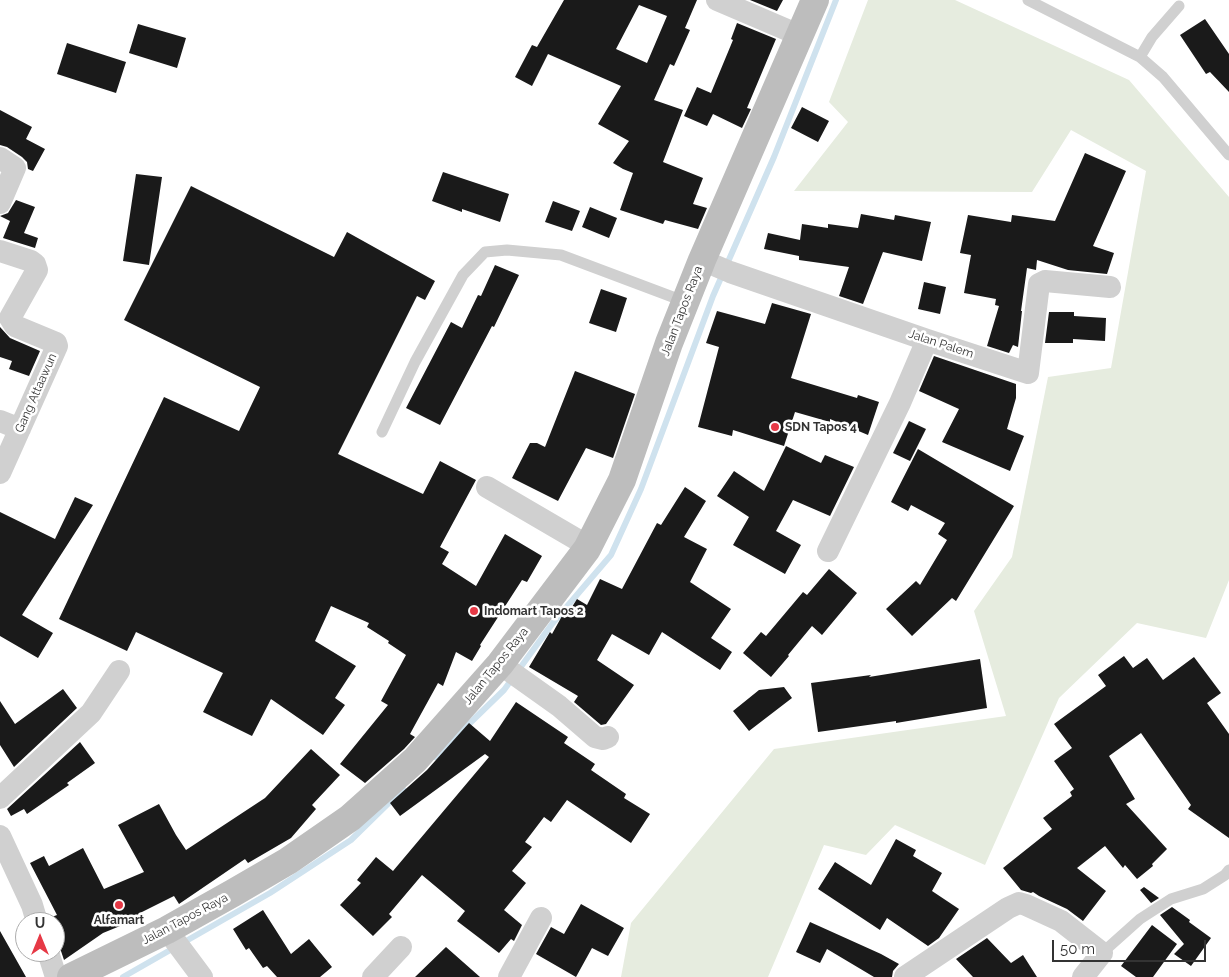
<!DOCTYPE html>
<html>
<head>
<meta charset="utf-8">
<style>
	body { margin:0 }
	#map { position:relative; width:1229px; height:977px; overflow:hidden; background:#fff; font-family:Raleway,sans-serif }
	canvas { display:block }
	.north { position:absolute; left:15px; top:912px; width:50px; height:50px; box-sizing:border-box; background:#fff; border:1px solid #adadad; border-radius:50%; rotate:0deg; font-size:14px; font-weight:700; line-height:20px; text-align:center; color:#333 }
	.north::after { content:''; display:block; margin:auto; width:18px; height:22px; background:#e63946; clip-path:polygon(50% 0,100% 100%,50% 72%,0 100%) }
	.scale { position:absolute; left:1052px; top:940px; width:154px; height:22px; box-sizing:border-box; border:2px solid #333; border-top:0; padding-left:6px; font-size:15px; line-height:18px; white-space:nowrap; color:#333; -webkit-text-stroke:4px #fff; paint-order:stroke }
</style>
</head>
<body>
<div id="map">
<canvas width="1229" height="977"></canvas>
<div class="north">U</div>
<div class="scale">50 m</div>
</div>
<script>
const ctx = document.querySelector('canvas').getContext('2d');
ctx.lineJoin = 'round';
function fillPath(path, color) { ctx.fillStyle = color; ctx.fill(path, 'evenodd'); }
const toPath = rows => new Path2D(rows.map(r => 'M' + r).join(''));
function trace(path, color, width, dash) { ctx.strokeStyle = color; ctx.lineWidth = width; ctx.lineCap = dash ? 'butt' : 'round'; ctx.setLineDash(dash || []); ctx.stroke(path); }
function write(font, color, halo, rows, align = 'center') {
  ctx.font = font + ' Raleway,sans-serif'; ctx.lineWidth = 5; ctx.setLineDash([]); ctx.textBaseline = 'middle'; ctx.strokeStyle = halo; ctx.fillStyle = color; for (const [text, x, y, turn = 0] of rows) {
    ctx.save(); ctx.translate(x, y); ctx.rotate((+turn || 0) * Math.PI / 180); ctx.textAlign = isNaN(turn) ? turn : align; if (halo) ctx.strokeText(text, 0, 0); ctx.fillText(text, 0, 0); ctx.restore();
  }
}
const green = toPath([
	[868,0,955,0,1129,80,1229,197,1229,580,1206,638,1137,623,1059,698,985,865,895,825,866,855,824,845,768,977,621,977,631,923,774,749,1006,716,974,611,1012,557,1048,377,1111,368,1146,171,1071,130,1032,192,794,191,848,122,829,102]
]);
const stream = toPath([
	[435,757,504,690,552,624,611,555,641,489,713,296,774,157,836,0],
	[123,977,270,893,351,840,403,789]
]);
const building = toPath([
	[564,0,697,0,685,28,690,30,674,66,670,64,654,100,683,110,663,162,703,178,693,204,707,208,698,229,665,220,663,224,620,210,633,173,623,169,613,163,629,141,598,124,621,86,548,54,532,86,515,77,532,45,537,47],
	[639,5,667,16,647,63,616,49],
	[750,0,783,0,777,11],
	[1205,19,1229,54,1229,92,1210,72,1206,74,1180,35],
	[737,23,776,39,747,108,751,109,742,128,713,114,707,126,684,116,697,87,711,93,733,40,731,39],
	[138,24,186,38,177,68,129,53],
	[67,43,126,62,116,93,57,74],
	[802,107,829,121,818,142,791,128],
	[0,110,32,127,26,139,45,149,33,171,28,169,27,162,22,157,7,147,0,145],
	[1085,153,1126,171,1093,246,1114,253,1107,274,1068,270,1037,260,1036,270,1027,268,1021,311,1022,311,1018,347,1013,345,1009,353,987,346,999,306,995,305,996,299,964,293,971,255,960,253,968,215,1011,222,1012,215,1055,221],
	[443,172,509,194,500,222,462,209,462,212,432,201],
	[136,174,162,177,149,265,123,261],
	[191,186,334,257,347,232,435,281,425,300,417,296,338,454,423,494,440,461,476,480,440,547,449,552,442,564,476,586,505,534,542,556,527,582,522,580,480,645,481,646,472,661,456,652,443,686,438,683,410,734,415,737,404,749,365,783,340,764,388,705,381,701,406,655,388,643,389,641,367,627,369,623,331,606,315,641,356,666,335,698,345,705,323,735,271,699,252,736,203,712,223,673,136,632,127,651,59,619,164,397,239,431,260,387,124,320],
	[16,200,35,207,24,233,38,238,35,248,3,238,10,221,0,216,8,213],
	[553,201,580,211,572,231,545,222],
	[590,207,617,218,609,238,582,227],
	[861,214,894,220,895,215,931,222,922,261,883,252,863,304,839,296,849,267,799,260,799,256,764,249,768,233,800,240,802,224,828,228,828,224,858,228],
	[495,265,519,275,494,327,492,326,440,425,406,408,451,322,462,328,478,295,481,296],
	[924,282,946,287,940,314,918,309],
	[601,289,627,298,616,332,589,323],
	[772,303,811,314,791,378,857,398,858,395,879,402,868,435,830,419,830,422,795,412,784,446,733,430,732,436,698,427,719,347,706,343,717,311,765,324],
	[1049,312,1074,312,1074,316,1106,318,1105,341,1073,339,1073,343,1045,343],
	[0,327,10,338,40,351,29,376,9,369,12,361,0,357],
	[934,356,1016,384,1016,398,1007,429,1024,436,1010,471,942,442,959,409,919,391],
	[575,371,635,394,613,458,586,448,558,501,512,478,530,443,537,443,545,447],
	[909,421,926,429,910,461,893,453],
	[786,446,821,463,825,455,854,467,830,516,793,500,776,531,801,545,785,574,733,545,749,517,717,496,734,471,764,491],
	[918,449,1014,506,956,601,952,598,912,636,886,609,916,581,920,585,947,540,938,534,945,523,911,505,908,511,891,502],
	[685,487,706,501,684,537,707,549,690,582,731,609,711,638,732,652,720,670,662,632,649,655,612,634,597,660,634,685,606,724,601,725,574,702,578,696,529,667,550,632,552,634,562,616,565,618,577,599,587,605,600,579,622,589,657,523,661,525],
	[75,497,93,505,22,615,53,633,38,658,0,636,0,512,55,539],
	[829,569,857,593,822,635,812,626,788,655,789,656,771,677,743,653,761,632,766,636,803,592,807,595],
	[1124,656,1133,668,1147,658,1163,680,1194,657,1221,693,1207,703,1229,734,1229,838,1188,809,1191,805,1141,733,1109,756,1135,799,1126,804,1167,849,1152,864,1153,866,1137,879,1125,865,1123,868,1105,846,1077,868,1106,891,1083,921,1067,909,1039,896,1033,892,1031,893,1021,890,1003,868,1052,829,1043,818,1072,796,1070,792,1074,789,1054,761,1072,748,1054,724,1106,686,1098,675],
	[980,659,987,708,896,723,896,721,818,732,811,683,871,675,869,677],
	[784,687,792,698,749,731,733,711,759,690],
	[63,689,77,708,14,767,0,745,0,701,15,724],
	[516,702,568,737,564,743,595,764,591,770,626,794,624,798,650,814,631,843,567,800,551,822,544,817,525,842,532,847,512,871,526,883,504,910,522,925,514,941,511,939,499,953,457,921,465,911,422,875,389,914,392,917,373,936,340,905,361,883,357,880,376,857,393,871,489,757,485,754,400,816,390,803,427,770,469,723,490,741],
	[80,742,95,763,67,783,69,785,27,814,24,809,11,816,7,809],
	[311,749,340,775,312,805,316,809,291,838,248,863,245,859,179,904,174,896,140,913,142,917,103,933,64,960,60,948,55,941,55,922,50,922,49,918,57,915,30,863,44,856,49,866,83,848,104,889,144,872,118,825,159,804,176,835,186,850,265,798],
	[896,839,916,850,913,856,942,873,932,891,959,909,939,938,928,946,887,918,880,930,818,889,835,862,871,885],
	[1144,887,1159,898,1151,903,1140,890],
	[581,904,624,928,608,956,592,948,576,977,536,954,551,927,564,934],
	[1172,907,1190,920,1189,922,1211,938,1191,966,1174,954,1184,944,1160,915],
	[263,910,291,954,309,939,332,967,320,977,277,977,267,966,263,968,249,948,246,950,233,929],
	[810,922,881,954,899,964,893,971,892,977,874,977,827,949,820,963,796,952],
	[1152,925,1177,944,1153,977,1136,977,1121,966],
	[0,931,26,977,0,977],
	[987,938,1011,963,1023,955,1037,977,973,977,956,959],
	[446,947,480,977,415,977]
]);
const lane = toPath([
	[1028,0,1140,57,1163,77,1229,155],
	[1140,57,1152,37,1179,6],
	[382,432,415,362,463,275,485,252,507,250,561,255,686,302],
	[1102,953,1140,919,1171,899,1203,889,1225,875,1229,870]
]);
const street = toPath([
	[717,0,799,35],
	[0,158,15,168,0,203],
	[0,251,31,261,35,264,37,270,10,318,15,326,56,343,57,346,0,473],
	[702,260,730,272,927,340,1028,373,1039,284,1045,281,1110,287],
	[0,421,20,429],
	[487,487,588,546],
	[828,551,900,403,927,340],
	[500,664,559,706,595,737,603,739,608,737],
	[0,798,91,713,119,671],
	[0,836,32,905,37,922],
	[167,930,202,977],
	[48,952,56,977],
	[373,977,401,947],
	[509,977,541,918],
	[905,977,1008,908,1019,903,1026,905,1061,921,1102,953,1083,977]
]);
const secondary = toPath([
	[71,977,167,930,233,893,288,861,350,818,415,760,500,664,587,549,622,480,669,343,702,260,815,0]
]);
const markers = [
	[775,427,5,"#e63946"],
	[474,611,5,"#e63946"],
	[119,905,5,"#e63946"]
];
const streetNames = [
	["Jalan Tapos Raya",682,311,-69],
	["Jalan Palem",941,344,18],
	["Gang Attaawun",36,393,-66],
	["Jalan Tapos Raya",496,666,-51],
	["Jalan Tapos Raya",185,919,-28]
];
const poiNames = [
	["SDN Tapos 4",785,427],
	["Indomart Tapos 2",484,611],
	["Alfamart",119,920,"center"]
];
fillPath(green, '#e6ecdf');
trace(stream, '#cfe2ee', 6);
fillPath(building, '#1a1a1a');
trace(lane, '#d0d0d0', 11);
trace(street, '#d0d0d0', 22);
trace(secondary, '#bdbdbd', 28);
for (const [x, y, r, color] of markers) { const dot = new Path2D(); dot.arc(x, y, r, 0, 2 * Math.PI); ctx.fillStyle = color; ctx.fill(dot); trace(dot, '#fff', 2); }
write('12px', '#333', '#fff', streetNames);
write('bold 12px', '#333', '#fff', poiNames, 'left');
</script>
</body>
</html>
